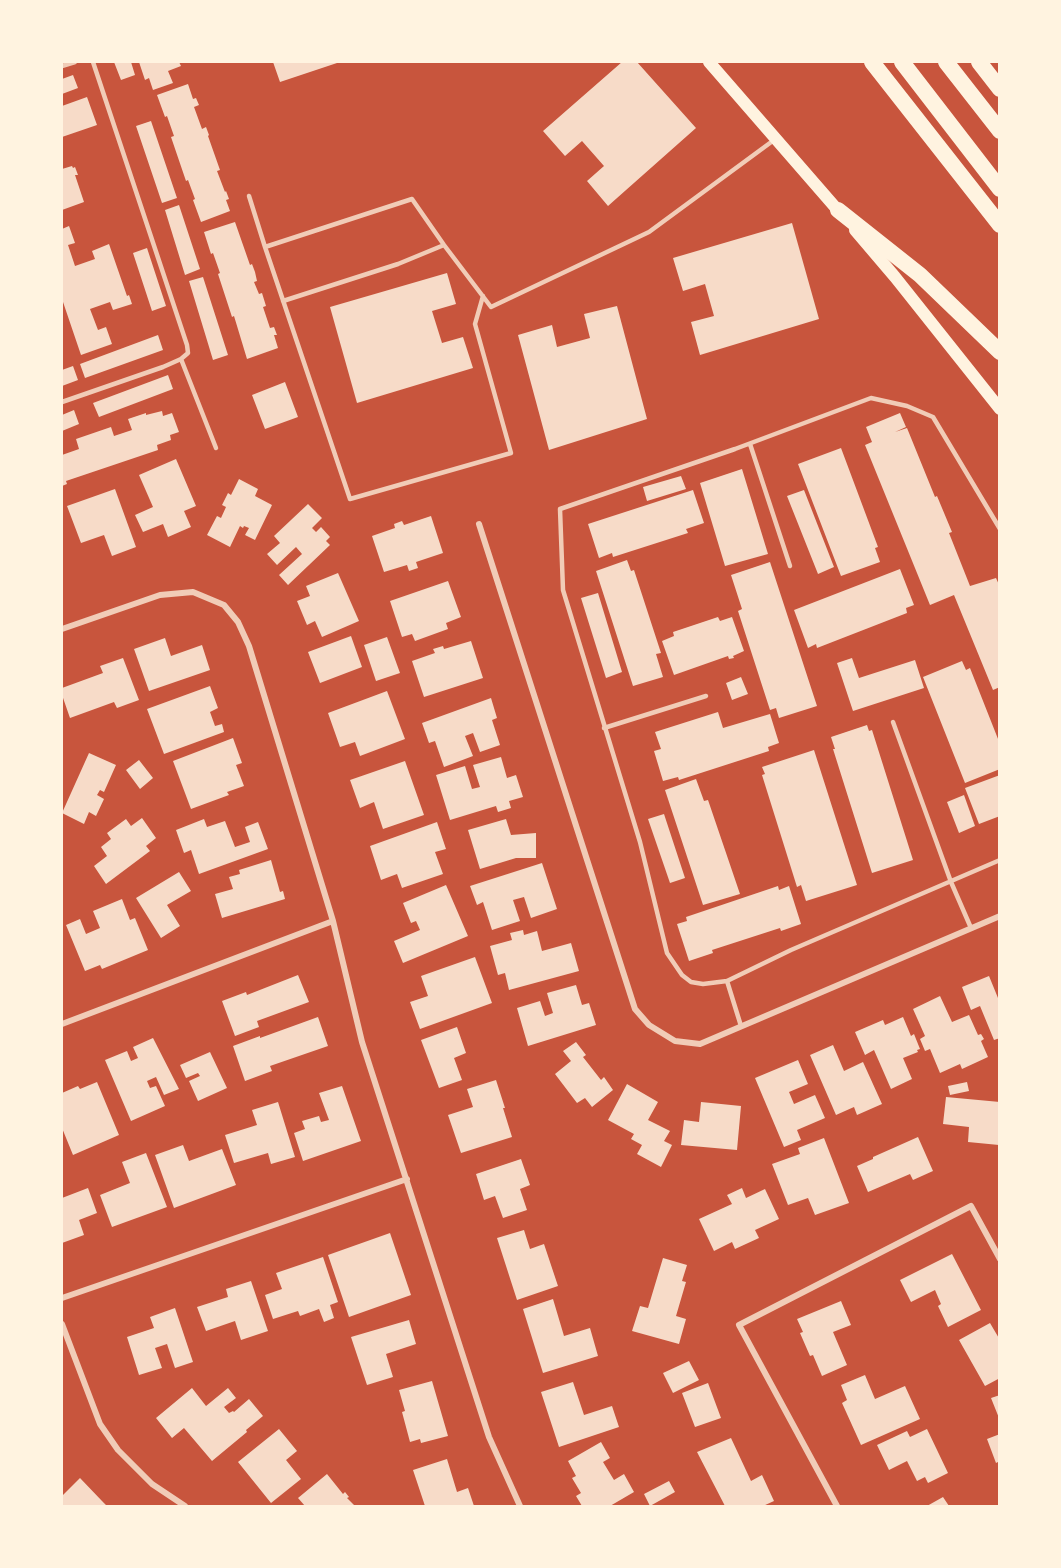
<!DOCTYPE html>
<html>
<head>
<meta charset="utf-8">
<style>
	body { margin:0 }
	#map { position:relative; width:1061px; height:1568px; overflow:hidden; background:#c8553d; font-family:"Golos Text",sans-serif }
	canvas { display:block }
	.frame { position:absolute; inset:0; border:63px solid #fff3e0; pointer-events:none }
</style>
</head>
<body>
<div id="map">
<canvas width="1061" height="1568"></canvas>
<div class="frame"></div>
</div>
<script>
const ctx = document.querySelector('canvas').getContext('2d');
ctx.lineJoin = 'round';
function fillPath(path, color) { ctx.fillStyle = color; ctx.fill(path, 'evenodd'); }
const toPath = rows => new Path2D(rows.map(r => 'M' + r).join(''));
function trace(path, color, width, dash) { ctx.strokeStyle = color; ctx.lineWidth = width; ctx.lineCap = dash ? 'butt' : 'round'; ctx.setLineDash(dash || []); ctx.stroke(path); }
const building = toPath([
	[114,62,131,62,135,75,121,80],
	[139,62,179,62,181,66,168,71,173,83,153,90,149,78,145,80],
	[273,62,340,62,280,82],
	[622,62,637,62,696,128,608,206,587,181,604,166,582,141,565,156,543,131],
	[73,75,78,88,62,94,62,79],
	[188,84,193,99,196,98,199,105,194,107,202,129,206,127,209,135,208,136,220,170,217,171,225,192,226,191,229,199,226,200,230,211,201,222,193,200,195,199,188,180,186,181,171,137,174,136,167,116,165,117,157,95],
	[87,97,97,125,62,137,62,106],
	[151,121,177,198,162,203,136,126],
	[72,166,73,168,75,167,78,175,75,175,84,202,62,210,62,169],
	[179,205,200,269,185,275,165,210],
	[235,222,250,265,252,264,255,272,257,281,254,282,259,294,262,293,266,306,263,307,270,328,274,327,277,335,274,335,278,348,247,359,234,316,232,317,218,274,220,273,213,253,211,254,204,232],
	[792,223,819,319,700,355,691,322,714,316,705,284,683,291,673,258],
	[69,226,75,243,68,245,75,266,95,259,92,251,109,244,127,296,129,295,132,304,113,310,110,302,90,309,98,330,106,327,112,344,81,355,62,299,62,229],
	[147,248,166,306,152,311,133,253],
	[447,273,456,304,432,311,442,343,463,337,473,368,357,403,330,307],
	[203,277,228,355,213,360,189,281],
	[617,306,647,419,549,450,518,335,552,325,557,347,590,338,584,314],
	[158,335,163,350,85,378,80,364],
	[73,366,78,380,62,386,62,370],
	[168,375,173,389,99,417,93,403],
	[285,382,298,417,265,429,252,395],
	[74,410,79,424,62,431,62,415],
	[162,411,163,416,172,413,179,432,170,435,171,440,157,445,158,450,66,481,67,484,62,486,62,455,79,449,76,439,111,427,114,436,132,430,128,419,146,413,146,415],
	[900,413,906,427,895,432,907,428,935,497,937,496,952,532,949,533,970,586,996,578,1000,587,1000,687,993,690,954,595,930,605,865,445,872,442,866,427],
	[841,448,878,547,875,548,880,562,841,576,798,464],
	[176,459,196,506,184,511,191,527,168,537,163,524,143,532,135,515,153,507,139,475],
	[742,469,768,554,725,566,700,483],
	[681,476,686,489,647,501,643,487],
	[239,479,258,489,255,496,272,505,255,540,245,535,249,528,244,526,243,528,240,526,230,547,207,535,217,516,221,518,226,507,222,505,228,493,231,495],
	[115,489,136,547,112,556,104,535,81,543,67,506],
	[693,490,704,523,686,529,688,533,613,557,612,553,599,558,588,524],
	[804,490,834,567,818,574,787,496],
	[308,504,322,518,312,528,316,532,321,527,330,537,326,541,330,545,288,585,279,575,302,554,296,547,277,565,267,554,280,543,274,536],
	[431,516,443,553,416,562,418,568,409,571,407,565,384,572,372,536,395,528,394,524,402,521,404,525],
	[627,560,631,571,634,570,661,653,656,654,663,677,633,686,596,571],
	[770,562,817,706,779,718,776,708,770,710,738,611,742,609,731,575],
	[900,569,914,605,906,608,907,613,817,648,816,644,808,648,794,610],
	[338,573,359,621,322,637,315,621,307,625,297,601,310,596,306,586],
	[448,581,461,617,446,623,448,629,415,641,412,634,402,637,390,601],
	[598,593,622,672,606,678,581,598],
	[718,617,720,621,732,617,744,651,733,656,734,658,729,659,728,656,674,675,662,641,674,636,673,632],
	[351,636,362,667,320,683,308,652],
	[387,637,400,673,376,681,364,645],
	[165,638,171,656,202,645,210,670,149,691,134,649],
	[471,641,483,678,424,697,412,661,435,653,433,649,443,646,444,649],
	[123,658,139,700,117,708,114,702,70,718,62,695,62,688,103,673,100,666],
	[852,658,859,678,915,660,924,688,853,711,837,663],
	[962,661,966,670,970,668,1000,744,1000,769,965,783,923,677],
	[741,677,748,694,732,700,726,683],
	[210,686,218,708,210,712,215,726,222,724,224,732,164,754,147,709],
	[387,691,405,739,360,756,355,742,340,747,328,713],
	[491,698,497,718,492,720,500,745,480,752,473,733,465,736,473,756,444,767,435,741,429,743,422,723],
	[718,712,723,728,770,714,779,743,768,747,769,751,679,780,678,777,663,781,654,751,661,749,655,732],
	[867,725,869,731,872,730,913,860,872,873,833,749,835,749,831,737],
	[233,738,242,763,236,765,244,786,227,792,229,795,191,809,173,761],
	[814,750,857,885,806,901,801,885,797,887,762,775,765,774,762,767],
	[89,753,116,765,104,792,100,790,97,795,104,799,96,816,89,812,84,824,62,813],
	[501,757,507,778,516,775,523,797,509,801,511,808,498,812,496,806,450,820,436,775,465,766,472,789,480,787,473,765],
	[139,760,153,778,140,789,126,770],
	[405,761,424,815,383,829,374,802,360,808,350,780],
	[1000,775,1000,816,979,824,965,788],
	[696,779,704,801,708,800,740,894,703,905,665,790],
	[964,795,975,826,959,833,947,802],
	[664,814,685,878,670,883,648,819],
	[142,818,156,838,146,846,150,851,106,884,94,866,107,856,101,847,111,839,107,833,126,819,131,826],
	[204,819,207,827,225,821,235,847,250,842,245,827,258,822,268,849,199,874,191,850,184,853,176,830],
	[506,819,511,835,536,833,536,858,516,858,480,869,468,830],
	[437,822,446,849,435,852,443,874,402,888,397,874,381,880,370,846],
	[271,860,280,892,283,891,285,899,222,918,215,894,233,889,229,877,240,874,239,870],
	[542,863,557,909,531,918,524,897,513,900,520,921,492,930,483,902,477,905,470,886],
	[179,872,191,891,167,905,180,926,161,938,136,898],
	[446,885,468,936,403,963,394,941,420,930,416,921,411,923,403,903],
	[778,886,779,890,789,886,801,924,781,931,780,928,712,950,713,953,689,961,677,924,687,921,686,917],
	[122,899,130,920,135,918,148,950,102,969,100,965,85,971,66,925,80,919,86,934,100,928,93,911],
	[523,930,524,935,537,931,542,951,571,943,579,971,509,990,505,973,498,975,490,946,512,940,510,933],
	[475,957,492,1003,420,1029,410,1002,428,996,421,976],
	[298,975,309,1002,257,1021,259,1027,235,1036,222,1001,246,992,247,995],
	[989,976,998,998,1000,997,1000,1038,994,1040,980,1006,971,1010,962,987],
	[576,985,582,1005,589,1003,596,1025,528,1046,517,1008,540,1001,545,1016,553,1013,547,993],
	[940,996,952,1022,969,1015,978,1035,981,1034,984,1039,981,1041,988,1057,962,1069,960,1064,940,1073,930,1049,925,1051,920,1039,925,1036,913,1009],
	[318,1017,328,1046,270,1066,272,1071,245,1081,233,1046,260,1036,260,1038],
	[903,1017,911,1036,914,1034,920,1049,917,1050,918,1052,903,1058,912,1079,891,1089,874,1050,865,1055,855,1032,883,1020,885,1025],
	[457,1027,466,1053,454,1058,462,1080,439,1088,421,1040],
	[153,1038,179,1089,164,1095,156,1077,147,1081,150,1088,156,1086,165,1106,131,1121,105,1060,127,1051,131,1061,138,1058,133,1047],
	[576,1042,586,1055,583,1057,601,1080,604,1077,613,1090,592,1107,585,1098,577,1103,555,1074,571,1061,563,1051],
	[833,1045,844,1071,863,1062,882,1104,857,1115,854,1107,836,1115,810,1055],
	[210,1052,227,1088,198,1101,189,1081,200,1076,198,1073,186,1078,180,1065],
	[798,1060,808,1084,789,1092,794,1104,815,1095,825,1118,797,1130,801,1140,784,1147,755,1078],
	[496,1080,505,1108,503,1108,512,1137,461,1153,448,1115,473,1107,467,1089],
	[97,1082,119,1135,73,1155,62,1128,62,1093,78,1086,80,1089],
	[967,1082,969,1091,950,1095,948,1086],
	[627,1084,658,1102,648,1120,670,1131,664,1141,672,1145,661,1167,637,1154,642,1145,631,1139,634,1134,608,1120],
	[342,1086,361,1141,303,1161,294,1133,305,1129,302,1121,319,1116,321,1122,329,1120,319,1093],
	[946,1097,1000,1102,999,1145,968,1142,969,1127,943,1124],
	[278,1102,295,1157,271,1164,268,1153,234,1163,225,1135,257,1125,252,1110],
	[701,1102,741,1106,737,1150,681,1145,684,1120,699,1122],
	[918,1137,933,1171,913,1180,910,1174,868,1192,857,1166,873,1159,873,1157],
	[824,1138,849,1203,815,1215,808,1198,788,1205,772,1164,800,1154,798,1148],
	[183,1145,189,1161,222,1149,236,1185,174,1208,155,1155],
	[146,1153,167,1207,112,1227,100,1195,130,1183,122,1162],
	[521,1159,530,1185,520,1189,527,1210,503,1218,495,1196,484,1200,476,1174],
	[88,1188,97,1213,79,1220,84,1235,62,1243,62,1198],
	[742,1188,746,1198,765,1189,779,1219,755,1230,759,1238,735,1249,732,1242,714,1251,699,1219,732,1204,727,1195],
	[524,1230,530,1249,544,1244,558,1286,517,1300,497,1238],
	[390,1233,411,1295,349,1317,328,1255],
	[952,1254,981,1310,948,1327,938,1306,941,1304,935,1290,911,1302,900,1280],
	[323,1257,338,1302,330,1305,334,1318,324,1322,319,1309,300,1316,298,1311,273,1319,265,1295,282,1289,276,1273],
	[663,1258,687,1265,682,1281,686,1282,676,1316,686,1319,679,1344,632,1331,640,1306,648,1308],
	[251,1281,268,1331,241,1340,235,1321,206,1331,197,1307,228,1297,226,1289],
	[553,1299,564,1336,590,1328,598,1356,543,1373,523,1309],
	[841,1301,851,1325,833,1332,847,1365,822,1376,813,1355,810,1356,800,1333,803,1332,797,1319],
	[175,1308,193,1362,175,1368,167,1344,155,1348,162,1368,139,1375,127,1337,154,1328,150,1317],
	[409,1320,416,1344,386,1354,393,1377,367,1385,351,1337],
	[990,1323,1000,1340,1000,1378,985,1386,959,1340],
	[689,1361,699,1380,673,1393,663,1373],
	[865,1375,875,1399,905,1386,920,1419,861,1445,842,1403,847,1400,841,1385],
	[432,1381,448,1436,421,1443,420,1439,410,1442,402,1412,405,1411,399,1390],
	[573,1382,584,1415,612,1406,619,1427,559,1447,541,1392],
	[708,1383,721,1418,695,1427,682,1393],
	[192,1388,206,1406,228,1388,236,1398,224,1407,229,1413,233,1411,234,1412,249,1399,263,1416,246,1430,247,1432,212,1461,184,1428,172,1438,156,1418],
	[1000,1395,1000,1418,999,1418,991,1398],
	[279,1429,297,1451,286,1460,301,1479,271,1503,238,1462],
	[927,1429,948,1473,928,1483,925,1477,917,1481,907,1461,889,1470,877,1445,907,1431,910,1437],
	[1000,1434,1000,1461,996,1463,987,1439],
	[731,1438,751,1481,762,1475,774,1501,763,1506,725,1506,697,1452],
	[601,1442,610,1458,603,1462,614,1480,624,1474,634,1492,610,1506,582,1506,576,1496,581,1493,572,1478,576,1476,568,1461],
	[447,1459,457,1492,468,1488,474,1506,425,1506,413,1470],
	[327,1474,343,1494,345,1492,349,1497,347,1498,355,1506,305,1506,298,1498],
	[80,1478,102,1501,107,1506,62,1506,62,1496],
	[669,1481,675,1492,650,1506,644,1494],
	[943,1497,949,1506,927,1506]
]);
const service = toPath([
	[62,66,75,62],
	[249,196,265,247,412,199,444,245,491,307,649,232,774,140],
	[265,247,350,499,511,453,475,324,483,296],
	[283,301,398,264,444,245],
	[181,359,216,448],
	[62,402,163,367,181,359,188,353,187,345,93,62],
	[750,444,790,566],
	[1000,529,933,417,907,406,871,398,735,449,560,509,563,590,640,842,667,953,682,975,691,982,703,984,727,981,791,950,1000,860],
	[893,722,951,882,971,928],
	[604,728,706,696],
	[727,981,741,1026]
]);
const minor = toPath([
	[479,524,635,1009,649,1025,675,1041,700,1044,1000,916],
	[62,629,160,595,193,592,224,605,238,622,249,646,333,921,362,1042,489,1437,520,1506],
	[62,1024,333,921],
	[62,1298,407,1179],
	[62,1324,100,1424,118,1450,152,1484,185,1506],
	[837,1506,739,1325,971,1206,1000,1259]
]);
const secondary = toPath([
	[709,62,842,215],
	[855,230,895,277,1000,409]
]);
const motorway = toPath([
	[872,62,1000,225],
	[902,62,1000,189],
	[946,62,1000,131],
	[979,62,1000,89],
	[838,210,920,275,1000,352]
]);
fillPath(building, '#f7dbc8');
trace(service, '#f1ccb7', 4.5);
trace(minor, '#f1ccb7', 6);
trace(secondary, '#fff3e0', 12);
trace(motorway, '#fff3e0', 16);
</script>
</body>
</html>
